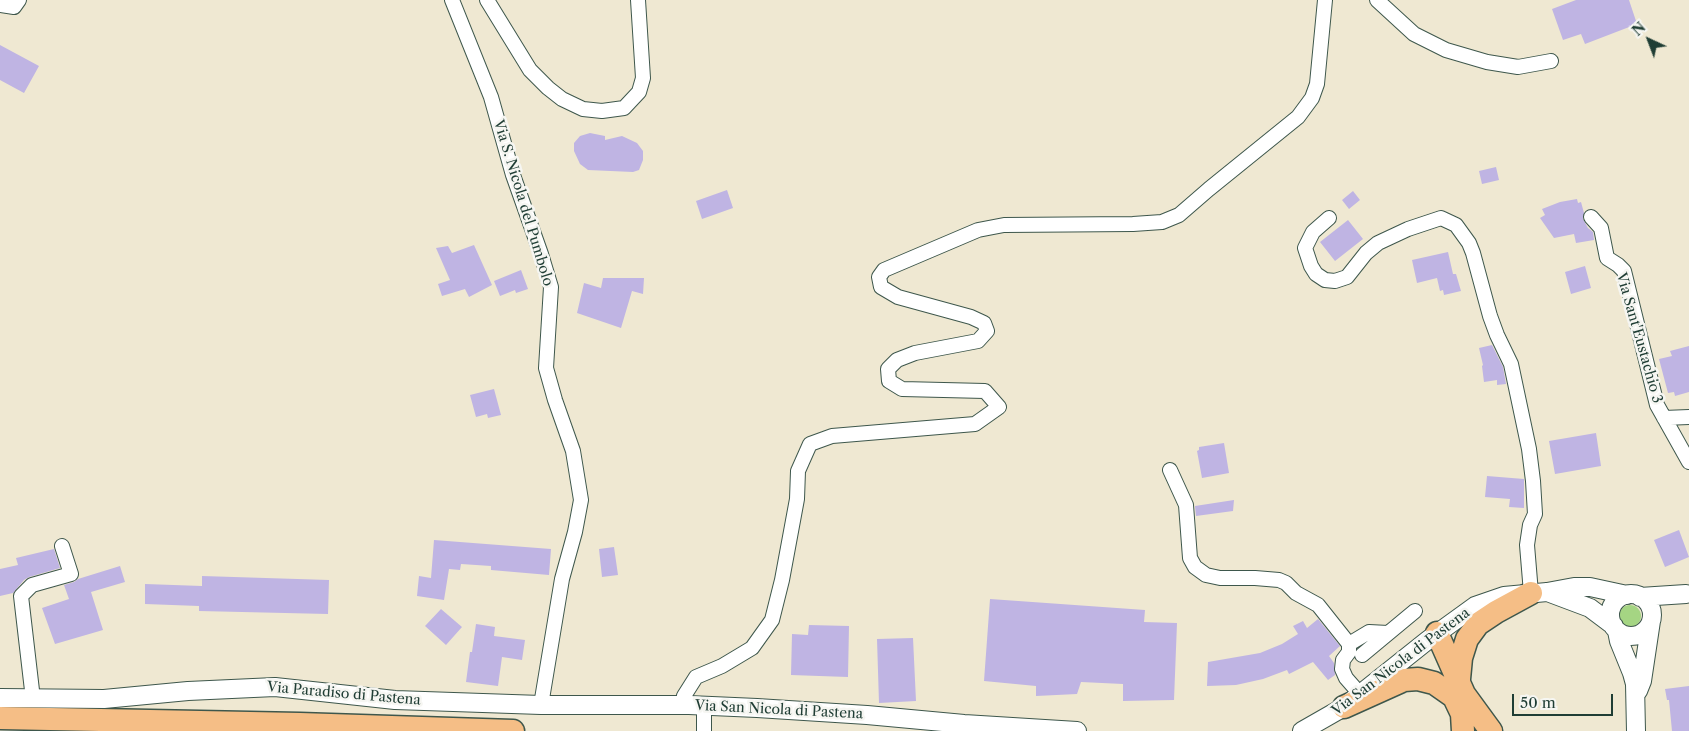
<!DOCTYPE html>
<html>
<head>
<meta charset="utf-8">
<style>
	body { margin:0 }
	#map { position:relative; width:1689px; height:731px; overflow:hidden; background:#efe8d2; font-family:"Libre Caslon Text",serif }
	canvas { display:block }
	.north { position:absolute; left:1624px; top:15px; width:50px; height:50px; -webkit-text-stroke:4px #f6f6f2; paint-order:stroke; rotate:317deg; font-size:14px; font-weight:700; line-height:20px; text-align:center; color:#1f3d34 }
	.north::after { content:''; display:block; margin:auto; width:18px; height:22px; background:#1f3d34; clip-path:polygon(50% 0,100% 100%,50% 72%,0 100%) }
	.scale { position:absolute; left:1512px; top:694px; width:101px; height:22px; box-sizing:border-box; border:2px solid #1f3d34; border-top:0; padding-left:6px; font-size:15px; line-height:18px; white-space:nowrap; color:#1f3d34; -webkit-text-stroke:4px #f6f6f2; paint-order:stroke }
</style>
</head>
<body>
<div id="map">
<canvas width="1689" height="731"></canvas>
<div class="north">N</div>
<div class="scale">50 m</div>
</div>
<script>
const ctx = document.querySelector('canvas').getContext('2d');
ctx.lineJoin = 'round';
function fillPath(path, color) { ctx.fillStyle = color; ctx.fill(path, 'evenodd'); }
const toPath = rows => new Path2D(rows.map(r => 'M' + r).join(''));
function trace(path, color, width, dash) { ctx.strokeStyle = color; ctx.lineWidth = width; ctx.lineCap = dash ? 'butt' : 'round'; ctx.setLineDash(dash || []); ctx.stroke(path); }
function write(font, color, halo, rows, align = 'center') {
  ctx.font = font + ' "Libre Caslon Text",serif'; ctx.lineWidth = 5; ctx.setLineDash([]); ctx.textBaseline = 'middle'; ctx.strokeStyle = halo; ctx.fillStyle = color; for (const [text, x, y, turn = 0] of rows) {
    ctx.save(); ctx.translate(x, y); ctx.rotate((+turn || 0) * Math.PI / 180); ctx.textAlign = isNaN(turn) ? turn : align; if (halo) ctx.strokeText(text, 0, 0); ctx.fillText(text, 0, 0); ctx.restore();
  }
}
const green = toPath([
	'1619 616a11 11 0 1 1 22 0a11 11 0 1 1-22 0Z'
]);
const building = toPath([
	[1576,0,1629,0,1637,24,1585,44,1581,34,1563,40,1552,9],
	[0,45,39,66,24,93,0,80],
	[590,133,605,136,605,140,622,136,637,143,643,151,643,160,639,170,633,172,588,170,580,164,574,151,574,143,580,136],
	[1496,167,1499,180,1482,184,1479,171],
	[727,190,733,208,702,219,696,201],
	[1353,191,1360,200,1349,209,1342,200],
	[1577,199,1578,203,1581,202,1584,213,1583,219,1588,228,1593,232,1594,240,1576,243,1574,234,1554,238,1540,218,1545,215,1542,209,1560,202],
	[1348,220,1363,239,1335,261,1320,242],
	[474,245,492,285,469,297,465,289,442,296,438,284,450,280,436,248,448,246,452,253],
	[1448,252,1453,274,1456,274,1461,291,1444,295,1443,290,1440,291,1437,278,1417,283,1412,260],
	[1585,266,1591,288,1571,294,1565,272],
	[521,270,528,289,516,293,515,290,500,296,494,281],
	[603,278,644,278,643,294,632,291,621,328,577,313,584,283,601,288],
	[1492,345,1503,367,1506,384,1497,385,1497,380,1484,382,1482,366,1483,365,1479,348],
	[1689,346,1689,392,1675,396,1674,392,1668,393,1659,359,1672,356,1670,351],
	[494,389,501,415,488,418,487,414,476,417,470,395],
	[1596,433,1601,466,1555,474,1549,441],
	[1224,443,1229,473,1202,478,1197,451,1199,450,1199,447],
	[1487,476,1524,479,1524,508,1509,507,1510,499,1485,497],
	[1234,500,1233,511,1196,516,1195,506],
	[1679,530,1689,557,1665,567,1654,540],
	[434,540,551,549,549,575,491,570,491,566,461,564,460,570,449,569,444,600,417,596,419,576,431,578],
	[614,547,618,575,602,577,599,549],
	[54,549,60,568,29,577,24,580,13,593,0,596,0,569,18,565,16,558],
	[120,566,125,582,91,592,103,630,55,644,42,608,69,599,64,585,74,582,78,579],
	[202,576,329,580,328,614,199,611,199,606,145,604,145,584,202,586],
	[990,599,1145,610,1144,622,1177,623,1174,700,1123,701,1123,684,1081,682,1077,694,1036,696,1036,686,984,681],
	[441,609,462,627,446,645,425,626],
	[1318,619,1340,646,1329,656,1334,663,1335,675,1328,680,1313,662,1289,674,1287,670,1263,679,1236,685,1207,686,1208,662,1260,653,1282,644,1298,634,1293,626,1303,621,1307,628],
	[476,624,495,627,494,636,525,640,522,660,502,657,498,686,466,682,470,652,472,652],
	[809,625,849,626,848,677,791,675,792,634,808,635],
	[913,638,916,701,879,703,877,639],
	[1689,686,1689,731,1672,731,1669,700,1667,700,1665,689]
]);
const minor = toPath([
	[452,0,491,97,513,175,541,254,551,287,546,368,555,400,573,451,581,500,575,532,562,579,541,705],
	[487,0,530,70,548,88,562,99,583,109,602,111,624,108,639,92,643,78,638,0],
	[1377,0,1414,34,1446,50,1487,62,1518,67,1551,61],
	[0,5,14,7,19,0],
	[1591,217,1601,228,1607,258,1618,265,1624,271,1657,405,1689,462],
	[1329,218,1313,232,1305,248,1311,266,1316,274,1325,280,1335,281,1347,277,1366,253,1378,243,1408,229,1441,218,1456,225,1469,243,1473,253,1490,316,1497,335,1511,364,1529,449,1533,481,1535,514,1530,525,1527,545,1531,593],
	[1664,418,1689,417],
	[1170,470,1186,505,1190,558,1195,567,1206,575,1220,578,1255,578,1279,580,1286,583,1296,593,1318,605,1349,644,1349,652,1343,660,1342,669,1346,678,1360,694],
	[1349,644,1369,632,1388,633],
	[1362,655,1415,611],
	[33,699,21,596,32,585,71,574,62,546],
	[689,705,684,696,696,677,722,666,752,648,772,620,782,580,797,499,798,471,810,444,832,436,975,424,999,407,985,391,902,389,889,381,888,369,897,360,915,353,978,341,987,331,984,323,971,317,898,297,881,287,879,277,884,270,978,230,1004,225,1133,224,1162,222,1179,215,1209,189,1298,117,1312,98,1317,84,1325,0],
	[704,731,704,706]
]);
const tertiary = toPath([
	[1550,593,1590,608,1614,626],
	'1610 615a21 21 0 1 1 42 0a21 21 0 1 1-42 0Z',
	[1640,597,1686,594],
	[1617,631,1619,641,1632,673,1635,684,1636,731],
	[1638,691,1642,681,1651,621],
	[0,698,104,699,188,691,275,687,395,700,541,705,689,705,757,708,867,715,964,724,1077,731],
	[1302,731,1344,707,1428,640,1475,606,1504,596,1547,592,1574,587,1590,587,1627,595]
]);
const trunk = toPath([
	[1437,633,1464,694,1491,731],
	[1459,679,1461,658,1467,639,1478,624,1496,612,1531,593],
	[1452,693,1462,714,1463,731],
	[1344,707,1404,680,1418,679,1434,683,1454,697],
	[0,718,300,724,513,731]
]);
const streetNames = [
	["Via S. Nicola del Pumbolo",523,203,73],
	["Via Sant'Eustachio 3",1639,338,74],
	["Via San Nicola di Pastena",1401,662,-37],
	["Via Paradiso di Pastena",344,694,5],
	["Via San Nicola di Pastena",779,710,3]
];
fillPath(green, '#a5d583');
fillPath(building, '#bfb4e3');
trace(minor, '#3e574c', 16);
trace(tertiary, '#3e574c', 20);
trace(trunk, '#3e574c', 25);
trace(minor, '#fff', 14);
trace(tertiary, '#fff', 18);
trace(trunk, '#f5be86', 22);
write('14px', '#1f3d34', '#f6f6f2', streetNames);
</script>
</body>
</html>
